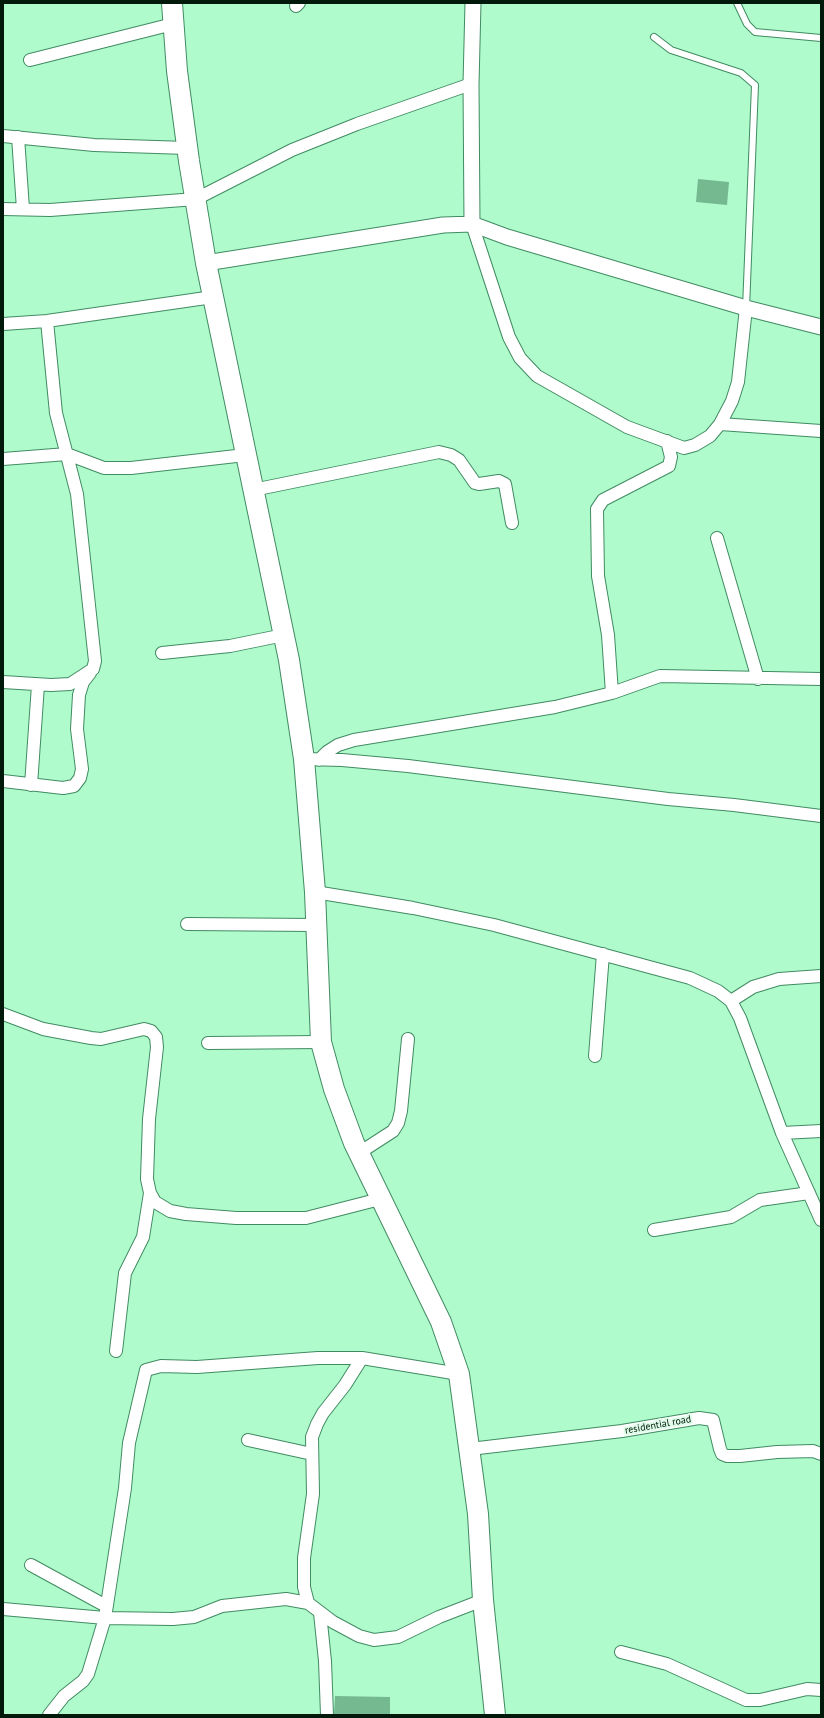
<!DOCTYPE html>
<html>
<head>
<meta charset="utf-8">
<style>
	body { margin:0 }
	#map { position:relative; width:824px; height:1718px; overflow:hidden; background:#affbcc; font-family:"PT Sans",sans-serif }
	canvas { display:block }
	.frame { position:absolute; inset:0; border:4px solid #00190a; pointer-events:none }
</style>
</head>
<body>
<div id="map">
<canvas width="824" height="1718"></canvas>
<div class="frame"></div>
</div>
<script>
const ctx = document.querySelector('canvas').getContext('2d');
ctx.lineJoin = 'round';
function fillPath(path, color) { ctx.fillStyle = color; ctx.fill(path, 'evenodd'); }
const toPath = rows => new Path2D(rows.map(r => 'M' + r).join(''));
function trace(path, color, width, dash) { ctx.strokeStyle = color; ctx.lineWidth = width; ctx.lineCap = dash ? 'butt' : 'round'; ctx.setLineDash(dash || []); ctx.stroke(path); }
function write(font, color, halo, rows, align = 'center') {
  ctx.font = font + ' "PT Sans",sans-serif'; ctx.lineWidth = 4; ctx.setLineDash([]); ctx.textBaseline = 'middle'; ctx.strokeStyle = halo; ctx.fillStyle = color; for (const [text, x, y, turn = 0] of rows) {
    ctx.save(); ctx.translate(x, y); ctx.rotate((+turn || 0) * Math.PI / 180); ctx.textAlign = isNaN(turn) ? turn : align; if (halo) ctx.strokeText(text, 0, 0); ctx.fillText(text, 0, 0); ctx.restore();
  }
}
const building = toPath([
	[698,179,729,182,727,205,696,202],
	[335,1696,390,1697,390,1715,334,1715]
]);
const service = toPath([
	[737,3,747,24,755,32,821,38],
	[654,37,671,50,741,73,755,85,746,308]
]);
const minor = toPath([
	[296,6,299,3],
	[30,60,173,24],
	[3,136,94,145,187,148],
	[18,137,23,209],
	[3,209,50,210,196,199,292,150,357,124,471,84],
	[472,224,509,337,520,358,537,376,627,427,684,448,695,445,710,436,720,424,732,401,738,382,746,308],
	[3,324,47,321,213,297],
	[720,424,821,431],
	[3,459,67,454,104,468,131,468,245,455],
	[253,490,439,452,451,455,459,460,475,483,479,484,499,481,505,484,512,523],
	[717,538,758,679],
	[162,653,230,646,284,635],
	[3,682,51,685,70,684,93,669,95,661,77,494,56,413,47,321],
	[612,693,608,635,598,576,597,509,603,500,669,466,671,457,667,441],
	[304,759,342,760,408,766,668,799,734,805,821,816],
	[319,760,327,752,338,745,354,740,555,707,612,693,660,676,821,679],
	[3,781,63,788,74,786,80,778,82,769,77,729,79,695,83,682,90,673],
	[31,785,38,685],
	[315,892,413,908,494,925,690,978,718,991,731,1001,740,1018,782,1133,821,1220],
	[187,924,315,925],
	[731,1001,753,987,779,979,821,976],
	[3,1014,43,1029,91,1038,101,1039,144,1029,151,1031,156,1037,157,1047,149,1119,147,1179,150,1193,155,1202,170,1211,186,1214,236,1218,306,1218,380,1199],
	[208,1043,321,1042],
	[595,1056,603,954],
	[782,1133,821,1131],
	[359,1153,393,1131,398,1123,401,1111,408,1039],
	[654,1230,731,1217,760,1200,809,1193],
	[116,1351,125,1273,143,1237,150,1193],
	[248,1440,312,1454],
	[470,1449,622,1431,699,1418,713,1420,720,1449,722,1454,727,1456,740,1456,777,1452,813,1451,821,1454],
	[31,1565,106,1606],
	[308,1603,304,1587,304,1558,313,1494,312,1437,317,1424,323,1413,345,1385,362,1358,459,1374],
	[3,1609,105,1618,173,1619,194,1617,222,1606,286,1599,308,1603,333,1622,359,1636,374,1640,398,1637,439,1617,483,1600],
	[320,1613,325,1661,327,1715],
	[621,1652,667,1664,746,1700,760,1700,807,1689,821,1690],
	[49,1715,64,1696,83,1681,88,1674,105,1618,125,1488,129,1443,146,1370,161,1366,197,1367,318,1358,362,1358]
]);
const tertiary = toPath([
	[472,224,471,84,473,3],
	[206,263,443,225,472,224,507,237,746,308,821,327]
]);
const trunk = toPath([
	[172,3,177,71,189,161,206,263,289,660,304,759,315,892,321,1042,334,1089,354,1143,441,1322,459,1374,478,1514,483,1600,495,1715]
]);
const streetNames = [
	["residential road",658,1425,-10]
];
fillPath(building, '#74b990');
trace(service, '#418b62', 8);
trace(minor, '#418b62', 14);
trace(tertiary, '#418b62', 17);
trace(trunk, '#418b62', 22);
trace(service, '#fff', 6);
trace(minor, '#fff', 12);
trace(tertiary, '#fff', 15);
trace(trunk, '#fff', 20);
write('10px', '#00190a', '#dffce9', streetNames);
</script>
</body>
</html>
